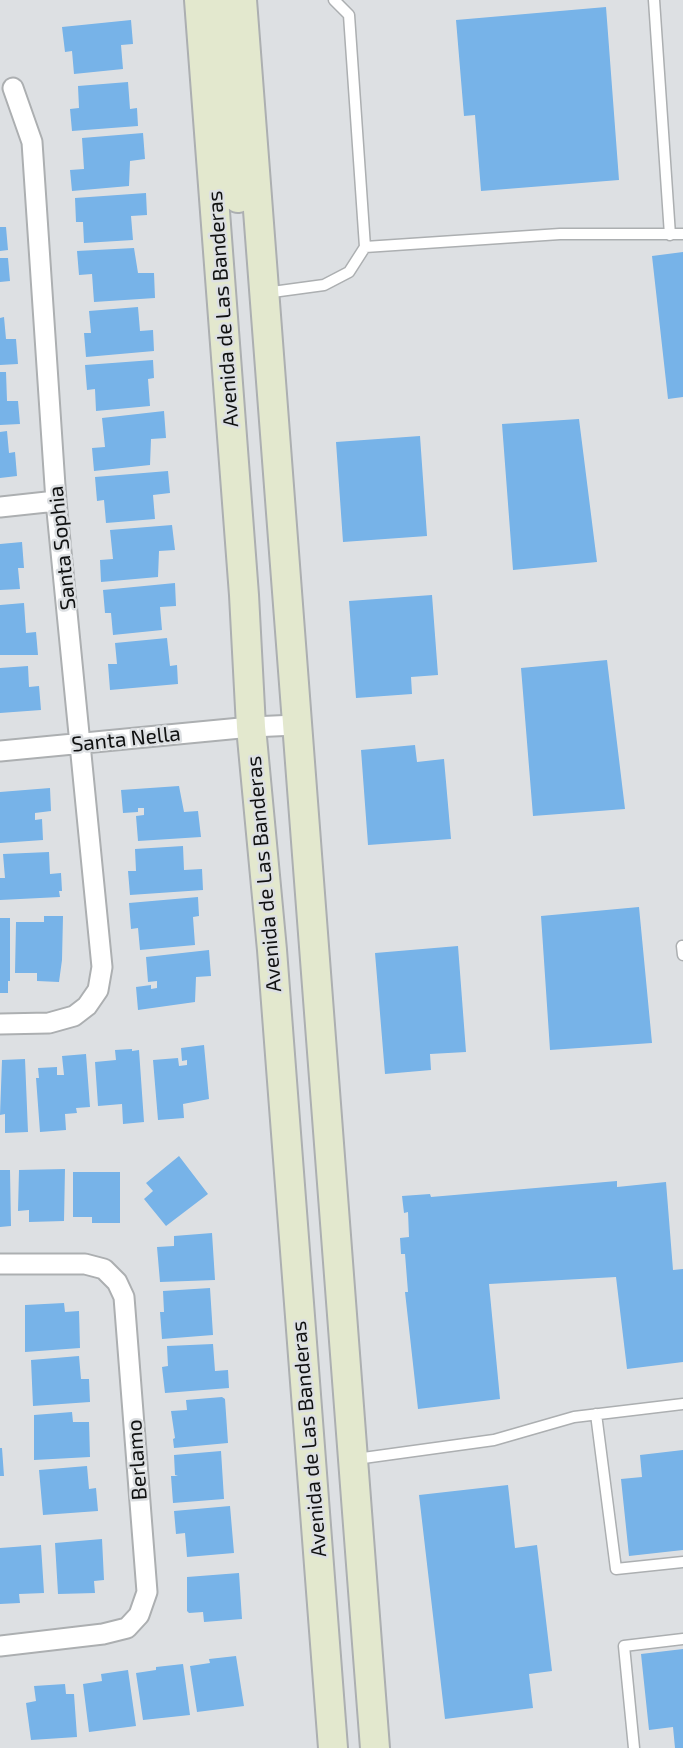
<!DOCTYPE html>
<html>
<head>
<meta charset="utf-8">
<style>
	body { margin:0 }
	canvas { display:block; background:#dde0e3 }
</style>
</head>
<body>
<canvas width="683" height="1748"></canvas>
<script>
const ctx = document.querySelector('canvas').getContext('2d');
ctx.lineJoin = 'round';
function fillPath(path, color) { ctx.fillStyle = color; ctx.fill(path, 'evenodd'); }
const toPath = rows => new Path2D(rows.map(r => 'M' + r).join(''));
function trace(path, color, width, dash) { ctx.strokeStyle = color; ctx.lineWidth = width; ctx.lineCap = dash ? 'butt' : 'round'; ctx.setLineDash(dash || []); ctx.stroke(path); }
function write(font, color, halo, rows, align = 'center') {
  ctx.font = font + ' "Exo 2",sans-serif'; ctx.lineWidth = 5; ctx.setLineDash([]); ctx.textBaseline = 'middle'; ctx.strokeStyle = halo; ctx.fillStyle = color; for (const [text, x, y, turn = 0] of rows) {
    ctx.save(); ctx.translate(x, y); ctx.rotate((+turn || 0) * Math.PI / 180); ctx.textAlign = isNaN(turn) ? turn : align; if (halo) ctx.strokeText(text, 0, 0); ctx.fillText(text, 0, 0); ctx.restore();
  }
}
const building = toPath([
	[606,7,619,180,481,191,475,115,464,116,456,20],
	[131,20,133,44,121,45,123,69,74,74,72,51,65,52,62,27],
	[128,82,130,109,137,108,138,126,72,131,70,109,79,108,78,86],
	[143,133,145,159,130,161,129,186,72,191,70,170,84,169,82,138],
	[146,193,147,215,131,216,133,240,84,243,83,222,76,222,75,198],
	[0,227,6,227,8,250,0,251],
	[134,248,138,273,154,273,155,298,94,302,92,274,79,275,77,251],
	[683,252,683,397,668,399,652,256],
	[0,258,8,258,10,281,0,282],
	[138,307,140,331,153,330,154,351,86,357,84,333,91,333,89,311],
	[4,317,6,339,16,339,18,364,0,365,0,318],
	[153,360,154,378,148,379,150,406,96,411,95,389,87,390,85,365],
	[0,372,6,372,7,401,18,401,20,424,0,425],
	[164,411,166,438,151,439,150,465,94,471,92,448,105,447,102,418],
	[579,419,597,562,513,570,502,424],
	[7,431,9,453,15,452,17,476,0,478,0,432],
	[420,436,427,536,343,542,336,442],
	[168,471,170,493,153,495,155,519,106,523,104,500,97,501,95,477],
	[172,525,175,550,159,551,158,577,101,582,100,560,113,559,110,530],
	[22,542,24,568,18,568,20,589,0,590,0,544],
	[175,583,176,606,160,607,162,630,113,635,111,613,105,613,103,590],
	[432,595,438,675,411,677,412,694,356,698,349,601],
	[24,603,26,633,36,632,38,655,0,655,0,605],
	[167,638,170,666,177,665,178,684,110,690,108,664,117,664,115,643],
	[607,660,625,809,533,816,521,668],
	[28,666,29,687,39,686,41,710,0,713,0,668],
	[415,745,417,762,444,759,451,839,368,845,361,750],
	[179,786,184,812,198,811,201,837,138,841,136,816,144,815,144,808,138,808,138,812,123,813,121,790],
	[50,788,51,811,35,813,35,820,42,819,43,840,0,843,0,792],
	[183,846,184,870,202,869,203,890,130,895,128,871,136,871,135,849],
	[49,852,50,874,61,873,62,891,59,891,60,897,0,900,0,878,5,878,3,854],
	[198,897,199,916,193,917,195,945,140,950,138,928,131,929,129,903],
	[639,907,652,1043,550,1050,541,916],
	[44,916,63,916,62,960,59,982,37,981,37,973,15,973,16,922,44,922],
	[0,918,10,918,10,981,8,981,8,993,0,993],
	[458,946,466,1052,430,1054,431,1070,385,1074,375,953],
	[209,950,211,976,196,977,195,1002,138,1010,136,987,151,985,151,989,157,988,157,981,148,982,146,957],
	[204,1045,209,1099,183,1104,184,1118,158,1120,153,1060,178,1058,179,1066,187,1065,187,1060,182,1061,181,1048],
	[132,1049,132,1051,139,1050,144,1122,123,1124,122,1104,98,1106,95,1062,116,1060,115,1050],
	[86,1054,90,1107,76,1108,77,1113,65,1114,66,1130,40,1132,36,1078,39,1078,38,1068,57,1067,57,1075,64,1075,62,1056],
	[25,1059,28,1132,5,1133,5,1114,0,1115,2,1060],
	[179,1156,208,1194,166,1226,144,1199,153,1191,146,1183],
	[65,1169,64,1221,29,1222,29,1210,18,1211,19,1170],
	[0,1170,10,1170,11,1226,0,1227],
	[73,1172,120,1172,120,1223,92,1223,92,1217,73,1217],
	[617,1181,617,1187,666,1182,673,1270,683,1269,683,1362,627,1369,616,1277,489,1284,500,1399,418,1409,405,1292,408,1292,405,1254,401,1254,400,1238,409,1237,408,1212,404,1213,402,1196,430,1194,431,1197],
	[212,1233,215,1280,160,1282,157,1247,174,1246,174,1236],
	[210,1288,213,1335,162,1339,160,1312,164,1312,163,1291],
	[64,1303,65,1312,79,1311,80,1348,25,1352,25,1305],
	[213,1344,215,1371,228,1370,229,1388,165,1393,162,1367,168,1366,167,1346],
	[79,1356,81,1379,89,1379,90,1402,33,1406,31,1360],
	[222,1397,225,1399,228,1443,174,1448,173,1439,175,1438,171,1411,187,1410,186,1400],
	[72,1412,73,1422,89,1422,90,1457,34,1460,34,1415],
	[0,1448,2,1448,4,1476,0,1476],
	[683,1450,683,1550,629,1556,621,1479,642,1477,640,1455],
	[221,1451,224,1499,173,1503,171,1476,178,1476,175,1475,174,1455],
	[87,1466,89,1489,96,1488,98,1511,43,1515,39,1470],
	[508,1485,515,1548,537,1545,552,1671,529,1674,533,1708,445,1719,419,1495],
	[230,1506,234,1553,187,1557,185,1533,176,1534,174,1511],
	[102,1539,104,1580,94,1581,95,1593,58,1594,55,1543],
	[41,1545,44,1593,19,1594,20,1603,0,1604,0,1548],
	[239,1573,242,1619,204,1622,203,1612,189,1613,187,1611,187,1577],
	[683,1649,683,1748,675,1748,673,1727,649,1730,641,1654],
	[236,1656,244,1706,197,1712,190,1666,210,1663,209,1659],
	[183,1664,190,1715,143,1720,136,1673,156,1670,156,1667],
	[128,1670,136,1726,89,1732,83,1684,102,1681,101,1674],
	[65,1684,66,1694,74,1694,77,1737,31,1740,26,1703,36,1701,34,1686]
]);
const service = toPath([
	[654,0,670,235],
	[365,247,560,234,683,234],
	[265,293,324,285,349,272,365,247,349,15,334,0],
	[682,946,683,955],
	[596,1414,616,1569,683,1562],
	[356,1459,494,1440,574,1417,683,1404],
	[634,1748,624,1646,683,1639]
]);
const minor = toPath([
	[0,507,56,501],
	[0,751,251,727,296,725],
	[0,1024,49,1023,74,1016,87,1006,98,990,102,967,56,501,32,142,13,88],
	[0,1264,85,1264,104,1269,117,1282,124,1297,147,1592,139,1615,127,1628,103,1634,0,1646]
]);
const secondary = toPath([
	[199,0,244,595,251,727,272,950,333,1748],
	[217,0,221,11,238,198],
	[242,0,375,1748]
]);
const streetNames = [
	["Avenida de Las Banderas",223,309,-94],
	["Santa Sophia",62,548,-96],
	["Santa Nella",126,739,-6],
	["Avenida de Las Banderas",264,874,-95],
	["Avenida de Las Banderas",309,1439,-95],
	["Berlamo",137,1460,-94]
];
fillPath(building, '#77b3e8');
trace(service, '#acafb1', 13);
trace(minor, '#acafb1', 23);
trace(secondary, '#acafb1', 32);
trace(service, '#fff', 10);
trace(minor, '#fff', 19);
trace(secondary, '#e3e8ce', 28);
write('21px', '#101111', '#dde0e3', streetNames);
</script>
</body>
</html>
